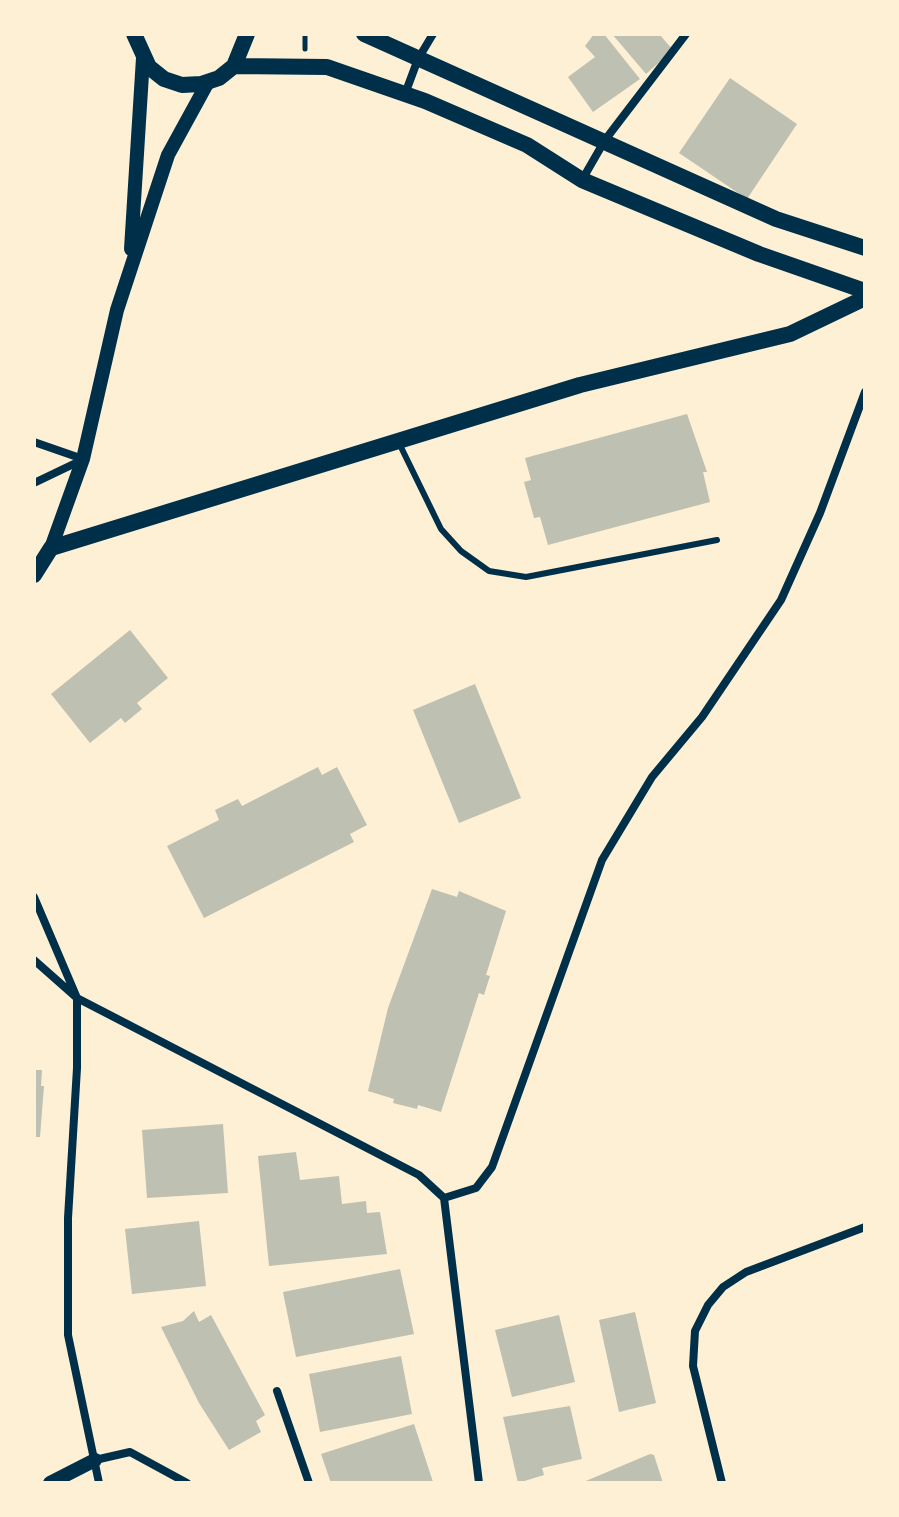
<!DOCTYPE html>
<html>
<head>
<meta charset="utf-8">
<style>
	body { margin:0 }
	#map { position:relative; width:899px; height:1517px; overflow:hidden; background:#fdf0d5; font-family:"Sofia Sans Condensed",sans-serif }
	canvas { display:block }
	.frame { position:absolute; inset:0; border:36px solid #fdf0d5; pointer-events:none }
</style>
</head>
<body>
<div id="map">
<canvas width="899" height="1517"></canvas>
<div class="frame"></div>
</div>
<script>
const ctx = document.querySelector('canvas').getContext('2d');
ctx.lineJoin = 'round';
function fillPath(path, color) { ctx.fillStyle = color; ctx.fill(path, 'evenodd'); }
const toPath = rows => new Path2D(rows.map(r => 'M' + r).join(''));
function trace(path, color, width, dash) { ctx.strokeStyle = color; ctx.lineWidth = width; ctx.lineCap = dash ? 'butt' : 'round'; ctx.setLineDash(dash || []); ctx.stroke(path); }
const building = toPath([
	[594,34,604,34,640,79,593,112,568,77,595,57,585,46],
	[612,34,659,34,673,50,646,74],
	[730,78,797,124,747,199,679,153],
	[687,414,707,472,703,472,710,502,548,545,540,517,534,518,524,482,531,480,525,458],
	[130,630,168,678,137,703,142,709,125,723,121,718,90,743,51,694],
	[475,684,521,798,459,823,413,710],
	[318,767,322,775,337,767,367,825,350,834,354,842,204,918,167,846,219,820,215,810,238,799,242,806],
	[432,889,457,897,459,891,506,911,486,975,490,976,484,995,479,993,441,1112,418,1105,417,1109,393,1103,394,1099,368,1091,388,1008],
	[34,1070,42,1070,41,1086,44,1086,40,1137,34,1137],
	[223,1124,228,1193,147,1198,142,1130],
	[296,1152,300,1180,339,1176,342,1204,366,1201,367,1213,380,1212,387,1254,269,1266,258,1156],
	[199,1221,206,1286,132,1294,125,1229],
	[400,1269,414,1334,296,1357,283,1292],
	[194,1311,199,1322,211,1315,265,1415,256,1421,261,1432,229,1450,199,1403,161,1327,183,1321],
	[635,1312,656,1403,619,1412,599,1320],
	[559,1315,575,1382,512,1397,495,1330],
	[401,1356,412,1414,320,1432,309,1374],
	[570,1406,582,1459,542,1468,544,1475,518,1483,503,1417],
	[414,1424,433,1482,331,1483,321,1454],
	[650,1454,654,1455,663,1483,581,1483]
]);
const path = toPath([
	[305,49,305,34]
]);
const service = toPath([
	[398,441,441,529,461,551,489,571,526,577,717,540]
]);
const minor = toPath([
	[405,94,418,59,433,34],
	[582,180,605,140,686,34],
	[34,442,83,459],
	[34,483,82,460],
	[34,897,77,998,77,1068,68,1218,68,1335,99,1483],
	[34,960,77,998,419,1175,444,1198,479,1483],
	[444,1198,476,1188,492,1167,602,860,652,777,702,717,781,600,820,513,865,392],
	[277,1391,309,1483],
	[95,1460,130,1452,187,1483],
	[722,1483,693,1366,695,1331,708,1305,723,1287,746,1272,865,1227]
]);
const tertiary = toPath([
	[131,249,143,58],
	[51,548,83,459,117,310,168,155,208,82],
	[50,1483,95,1460]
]);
const secondary = toPath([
	[134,34,149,67,164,79,182,85,201,84,219,78,234,66,247,34],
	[364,34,776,219,865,248],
	[234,66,327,67,425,101,527,145,582,180,759,254,865,291],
	[34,575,51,548,580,385,790,334,865,298]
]);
fillPath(building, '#bec0b2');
trace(path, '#003049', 5);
trace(service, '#003049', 6);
trace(minor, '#003049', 8);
trace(tertiary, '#003049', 14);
trace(secondary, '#003049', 16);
</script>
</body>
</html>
